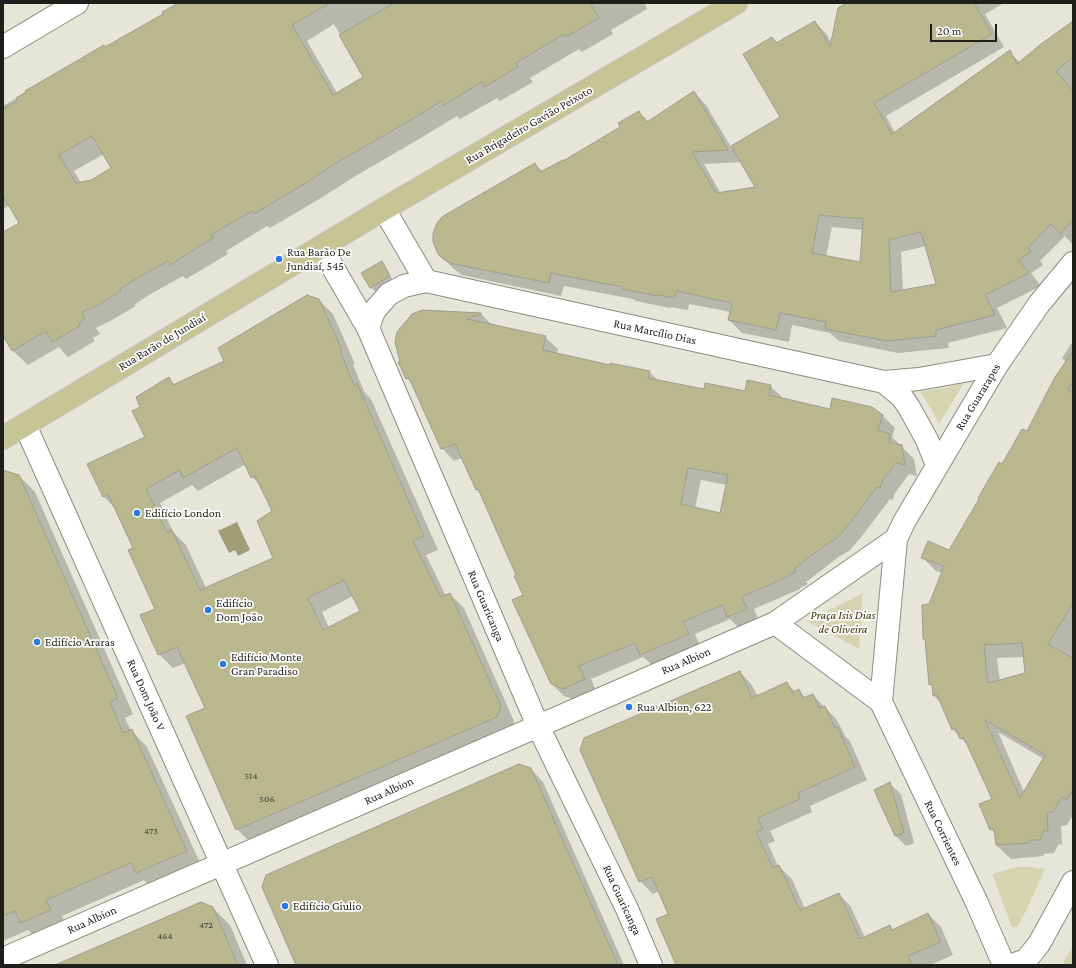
<!DOCTYPE html>
<html>
<head>
<meta charset="utf-8">
<style>
	body { margin:0 }
	#map { position:relative; width:1076px; height:968px; overflow:hidden; background:#e5e6d8; font-family:"Crimson Pro",serif }
	canvas { display:block }
	.frame { position:absolute; inset:0; border:4px solid #1e1e1a; pointer-events:none }
	.scale { position:absolute; left:930px; top:24px; width:67px; height:18px; box-sizing:border-box; border:2px solid #1e1e1a; border-top:0; padding-left:5px; font-size:12px; line-height:14px; white-space:nowrap; color:#1e1e1a; -webkit-text-stroke:3px #fff; paint-order:stroke }
</style>
</head>
<body>
<div id="map">
<canvas width="1076" height="968"></canvas>
<div class="frame"></div>
<div class="scale">20 m</div>
</div>
<script>
const ctx = document.querySelector('canvas').getContext('2d');
ctx.lineJoin = 'round';
function fillPath(path, color) { ctx.fillStyle = color; ctx.fill(path, 'evenodd'); }
const toPath = rows => new Path2D(rows.map(r => 'M' + r).join(''));
function trace(path, color, width, dash) { ctx.strokeStyle = color; ctx.lineWidth = width; ctx.lineCap = dash ? 'butt' : 'round'; ctx.setLineDash(dash || []); ctx.stroke(path); }
function write(font, color, halo, rows, align = 'center') {
  ctx.font = font + ' "Crimson Pro",serif'; ctx.lineWidth = 3.5; ctx.setLineDash([]); ctx.textBaseline = 'middle'; ctx.strokeStyle = halo; ctx.fillStyle = color; for (const [text, x, y, turn = 0] of rows) {
    ctx.save(); ctx.translate(x, y); ctx.rotate((+turn || 0) * Math.PI / 180); ctx.textAlign = isNaN(turn) ? turn : align; if (halo) ctx.strokeText(text, 0, 0); ctx.fillText(text, 0, 0); ctx.restore();
  }
}
const green = toPath([
	[964,383,939,424,931,408,920,392,945,388],
	[863,593,859,649,807,621],
	[1017,867,1031,867,1045,869,1026,911,1017,927,1012,927,992,874],
	[1073,946,1073,965,1062,965,1067,956]
]);
const water = toPath([
	[237,522,250,550,238,556,235,550,229,553,218,531]
]);
const shadow = toPath([
	[180,3,648,3,645,4,647,9,611,30,613,34,582,52,579,49,530,78,533,82,500,101,497,98,460,119,457,116,419,139,354,177,321,198,270,228,267,226,226,251,228,254,186,279,183,276,149,295,134,305,136,306,112,320,96,328,100,334,93,338,95,341,68,357,59,347,28,365,12,350,3,334,3,234,21,223,10,205,3,209,3,106,164,14],
	[334,24,365,77,337,93,307,41],
	[104,154,112,169,91,181,81,183,74,171],
	[848,3,1004,3,985,14,1004,47,886,116,895,133,1009,52,1021,63,1073,21,1073,245,1065,236,1040,261,1043,265,1031,273,1041,286,997,308,1007,328,948,343,949,348,898,353,839,341,830,333,792,325,789,342,742,333,729,320,731,312,689,304,688,310,671,307,670,308,636,301,633,299,564,286,561,296,462,275,454,269,441,256,535,164,543,172,564,162,621,127,639,112,648,122,694,92,706,105,731,147,782,118,772,38,778,43,815,22,827,35,831,42],
	[742,162,756,188,721,194,704,164],
	[832,227,863,230,861,263,826,257],
	[926,246,937,284,903,291,901,252],
	[381,263,386,268,394,282,376,292,370,287],
	[319,300,333,314,355,364,353,365,365,393,371,399,438,550,426,555,446,596,450,594,464,608,514,721,511,731,251,843,237,829,206,709,186,663,173,668,159,654,157,609,135,548,116,509,103,496,146,438,142,407,169,378,175,385,225,361],
	[246,464,252,477,262,487,273,512,275,559,206,588,186,545,173,532,160,503,192,485,198,491],
	[353,596,361,611,329,628,322,612],
	[423,311,481,314,492,325,545,337,558,349,557,354,611,366,649,372,659,381,704,390,746,392,770,386,783,398,782,399,830,410,882,415,895,428,892,437,914,459,917,476,909,474,895,493,893,500,890,499,862,536,849,551,840,556,806,582,808,584,800,588,800,589,754,609,759,621,740,629,730,619,695,634,700,646,653,666,643,657,591,679,596,691,575,700,564,696,552,684,517,575,480,493,477,490,462,458,454,461,442,448,412,384,407,378],
	[701,480,727,485,721,515,695,508],
	[1073,343,1073,815,1067,825,1061,826,1062,844,1058,845,1054,853,1043,854,1044,856,1011,859,996,845,996,834,991,829,993,800,969,747,953,729,942,704,934,696,933,687,930,684,927,641,924,639,929,605,942,573,936,571,922,557,950,551,1002,465,1027,433,1066,362,1062,358,1071,344,1072,344],
	[1024,657,1026,674,1000,681,997,658],
	[998,732,1044,759,1024,792],
	[19,476,35,492,133,714,125,718,131,731,131,730,147,747,202,867,152,889,144,880,62,916,66,926,37,939,28,930,3,941,3,477],
	[740,672,752,685,758,697,786,683,796,692,799,691,806,698,813,695,837,720,845,736,850,741,867,780,810,806,812,812,770,831,775,841,768,844,778,866,779,866,792,879,805,909,839,894,851,907,865,938,890,927,893,930,928,914,941,927,953,955,930,965,677,965,669,914,659,891,653,894,640,881],
	[531,769,543,782,624,965,298,965],
	[890,784,901,794,914,843,906,846,896,836],
	[213,908,230,925,247,965,58,965]
]);
const building = toPath([
	[178,3,330,3,292,25,333,95,363,77,339,35,394,3,590,3,599,18,566,37,564,34,516,63,518,67,484,87,482,82,444,105,442,101,404,124,338,162,306,183,254,214,252,211,211,235,213,238,170,265,168,261,134,280,120,289,121,291,97,306,82,312,85,318,79,323,80,326,52,342,46,331,12,351,3,336,3,232,19,223,3,196,3,109,17,101,16,98,26,92,25,91,104,45,105,47,163,14,162,12,178,3],
	[92,136,111,168,91,180,76,183,59,155,92,136],
	[846,3,974,3,992,34,874,103,892,134,1010,50,1017,64,1041,44,1073,21,1073,57,1056,71,1073,91,1073,219,1061,234,1051,224,1028,248,1031,252,1019,260,1029,273,985,295,995,315,936,330,936,336,887,341,825,329,826,322,780,313,776,330,728,320,732,303,676,291,675,298,658,295,658,296,622,289,622,287,551,273,549,283,454,264,448,262,443,259,438,254,433,242,433,234,436,225,441,218,445,215,535,163,540,172,563,160,563,161,620,127,618,123,639,111,643,118,644,117,647,122,694,91,728,150,692,152,716,193,755,187,731,146,780,117,743,54,772,37,776,43,815,21,830,47,838,8,846,3],
	[819,215,863,219,860,262,812,253,819,215],
	[921,232,936,284,891,292,889,240,921,232],
	[382,261,390,276,370,288,361,273,382,261],
	[307,295,319,299,342,350,340,351,354,385,357,383,424,536,413,541,441,597,450,593,501,706,497,717,236,830,186,716,205,708,177,647,158,655,140,615,155,609,128,550,133,548,108,494,103,497,87,464,145,437,132,411,140,407,136,397,169,377,173,385,224,361,218,348,307,295],
	[237,448,251,478,255,476,272,511,257,521,273,558,200,590,172,530,167,532,146,489,180,470,183,478,237,448],
	[344,580,360,611,323,630,308,598,344,580],
	[422,310,481,313,481,314,467,319,546,336,543,350,610,365,610,363,650,371,648,378,704,389,705,383,745,391,747,380,771,385,769,395,830,409,832,398,872,407,883,415,878,430,890,434,889,442,902,445,905,465,896,463,883,480,880,488,877,487,850,523,837,538,827,544,794,569,796,572,788,575,789,576,742,597,747,609,727,617,722,605,683,622,689,634,640,655,635,643,579,666,585,679,563,689,551,684,512,600,523,595,514,576,516,575,478,489,476,490,455,444,441,449,409,378,406,379,398,362,400,362,395,342,397,332,412,314,422,310],
	[688,468,728,475,720,513,681,504,688,468],
	[1073,351,1073,382,1068,390,1073,393,1073,603,1048,644,1073,658,1073,789,1067,800,1062,797,1053,812,1047,812,1048,831,1044,831,1040,840,1030,840,1030,843,996,845,994,829,990,830,979,804,992,799,964,738,960,739,955,728,952,730,937,695,933,696,932,684,929,685,925,639,923,639,922,605,929,604,944,566,921,558,928,541,949,550,979,499,978,498,999,462,1002,464,1022,429,1027,431,1055,377,1073,351],
	[1022,643,1025,673,988,683,984,645,1022,643],
	[985,720,1045,755,1020,798,985,720],
	[3,470,19,475,118,698,110,702,123,733,132,729,187,851,136,873,131,863,46,900,51,910,20,923,15,911,3,916,3,470],
	[740,671,752,698,787,682,792,693,799,689,803,698,813,694,819,708,825,706,835,728,838,727,855,767,798,793,800,799,758,818,763,829,756,832,773,868,779,865,800,910,839,893,860,939,890,925,892,930,928,913,941,942,908,956,912,965,676,965,656,919,668,914,652,877,639,882,580,750,584,738,740,671],
	[519,764,531,768,618,965,296,965,262,887,266,875,519,764],
	[890,782,904,833,895,836,874,790,890,782],
	[201,902,213,907,238,965,55,965,201,902]
]);
const minor = toPath([
	[3,47,77,3],
	[384,209,426,281],
	[321,247,368,328,538,726,627,909,651,965],
	[368,328,374,311,389,294,404,286,426,281,884,382,919,379,997,365],
	[884,382,902,397,910,409,927,440,937,465],
	[25,425,267,965],
	[775,623,881,702,896,539,904,522,997,365,1039,304,1073,263],
	[881,702,977,903,1004,965],
	[3,959,775,623,896,539],
	[1012,965,1026,960,1039,944,1073,882]
]);
const major = toPath([
	[3,438,384,209,736,3]
]);
const markers = [
	[279,259,4,"#277ae4"],
	[137,513,4,"#277ae4"],
	[208,610,4,"#277ae4"],
	[37,642,4,"#277ae4"],
	[223,664,4,"#277ae4"],
	[629,707,4,"#277ae4"],
	[285,906,4,"#277ae4"]
];
const numberNames = [
	["514",251,776],
	["506",267,799],
	["473",151,831],
	["472",206,925],
	["464",165,936]
];
const streetNames = [
	["Rua Brigadeiro Gavião Peixoto",529,125,-30],
	["Rua Marcílio Dias",655,332,12],
	["Rua Barão de Jundiaí",162,342,-31],
	["Rua Guararapes",978,397,-59],
	["Rua Guaricanga",486,606,67],
	["Rua Albion",686,661,-23],
	["Rua Dom João V",146,695,66],
	["Rua Albion",389,791,-24],
	["Rua Corrientes",943,833,64],
	["Rua Guaricanga",622,900,65],
	["Rua Albion",92,920,-24]
];
const poiNames = [
	["Rua Barão De",287,252],
	["Jundiaí, 545",287,266],
	["Edifício London",145,513],
	["Edifício",216,603],
	["Dom João",216,617],
	["Edifício Araras",45,642],
	["Edifício Monte",231,657],
	["Gran Paradiso",231,671],
	["Rua Albion, 622",637,707],
	["Edifício Giulio",293,906]
];
const parkNames = [
	["Praça Isis Dias",843,615],
	["de Oliveira",843,629]
];
fillPath(green, '#d5d4b1');
fillPath(water, '#9f9e76');
fillPath(shadow, '#0003');
fillPath(building, '#b8b78e');
trace(building, '#9d9d90', 1);
trace(minor, '#8c8c7f', 24);
trace(major, '#c4c4c3', 24);
trace(minor, '#fff', 22);
trace(major, '#c6c494', 22);
for (const [x, y, r, color] of markers) { const dot = new Path2D(); dot.arc(x, y, r, 0, 2 * Math.PI); ctx.fillStyle = color; ctx.fill(dot); trace(dot, '#fff', 1.5); }
write('10px', '#444437', null, numberNames);
write('12px', '#1e1e1a', '#fff', streetNames);
write('12px', '#1e1e1a', '#fff', poiNames, 'left');
write('italic 12px', '#333100', '#fff', parkNames);
</script>
</body>
</html>
